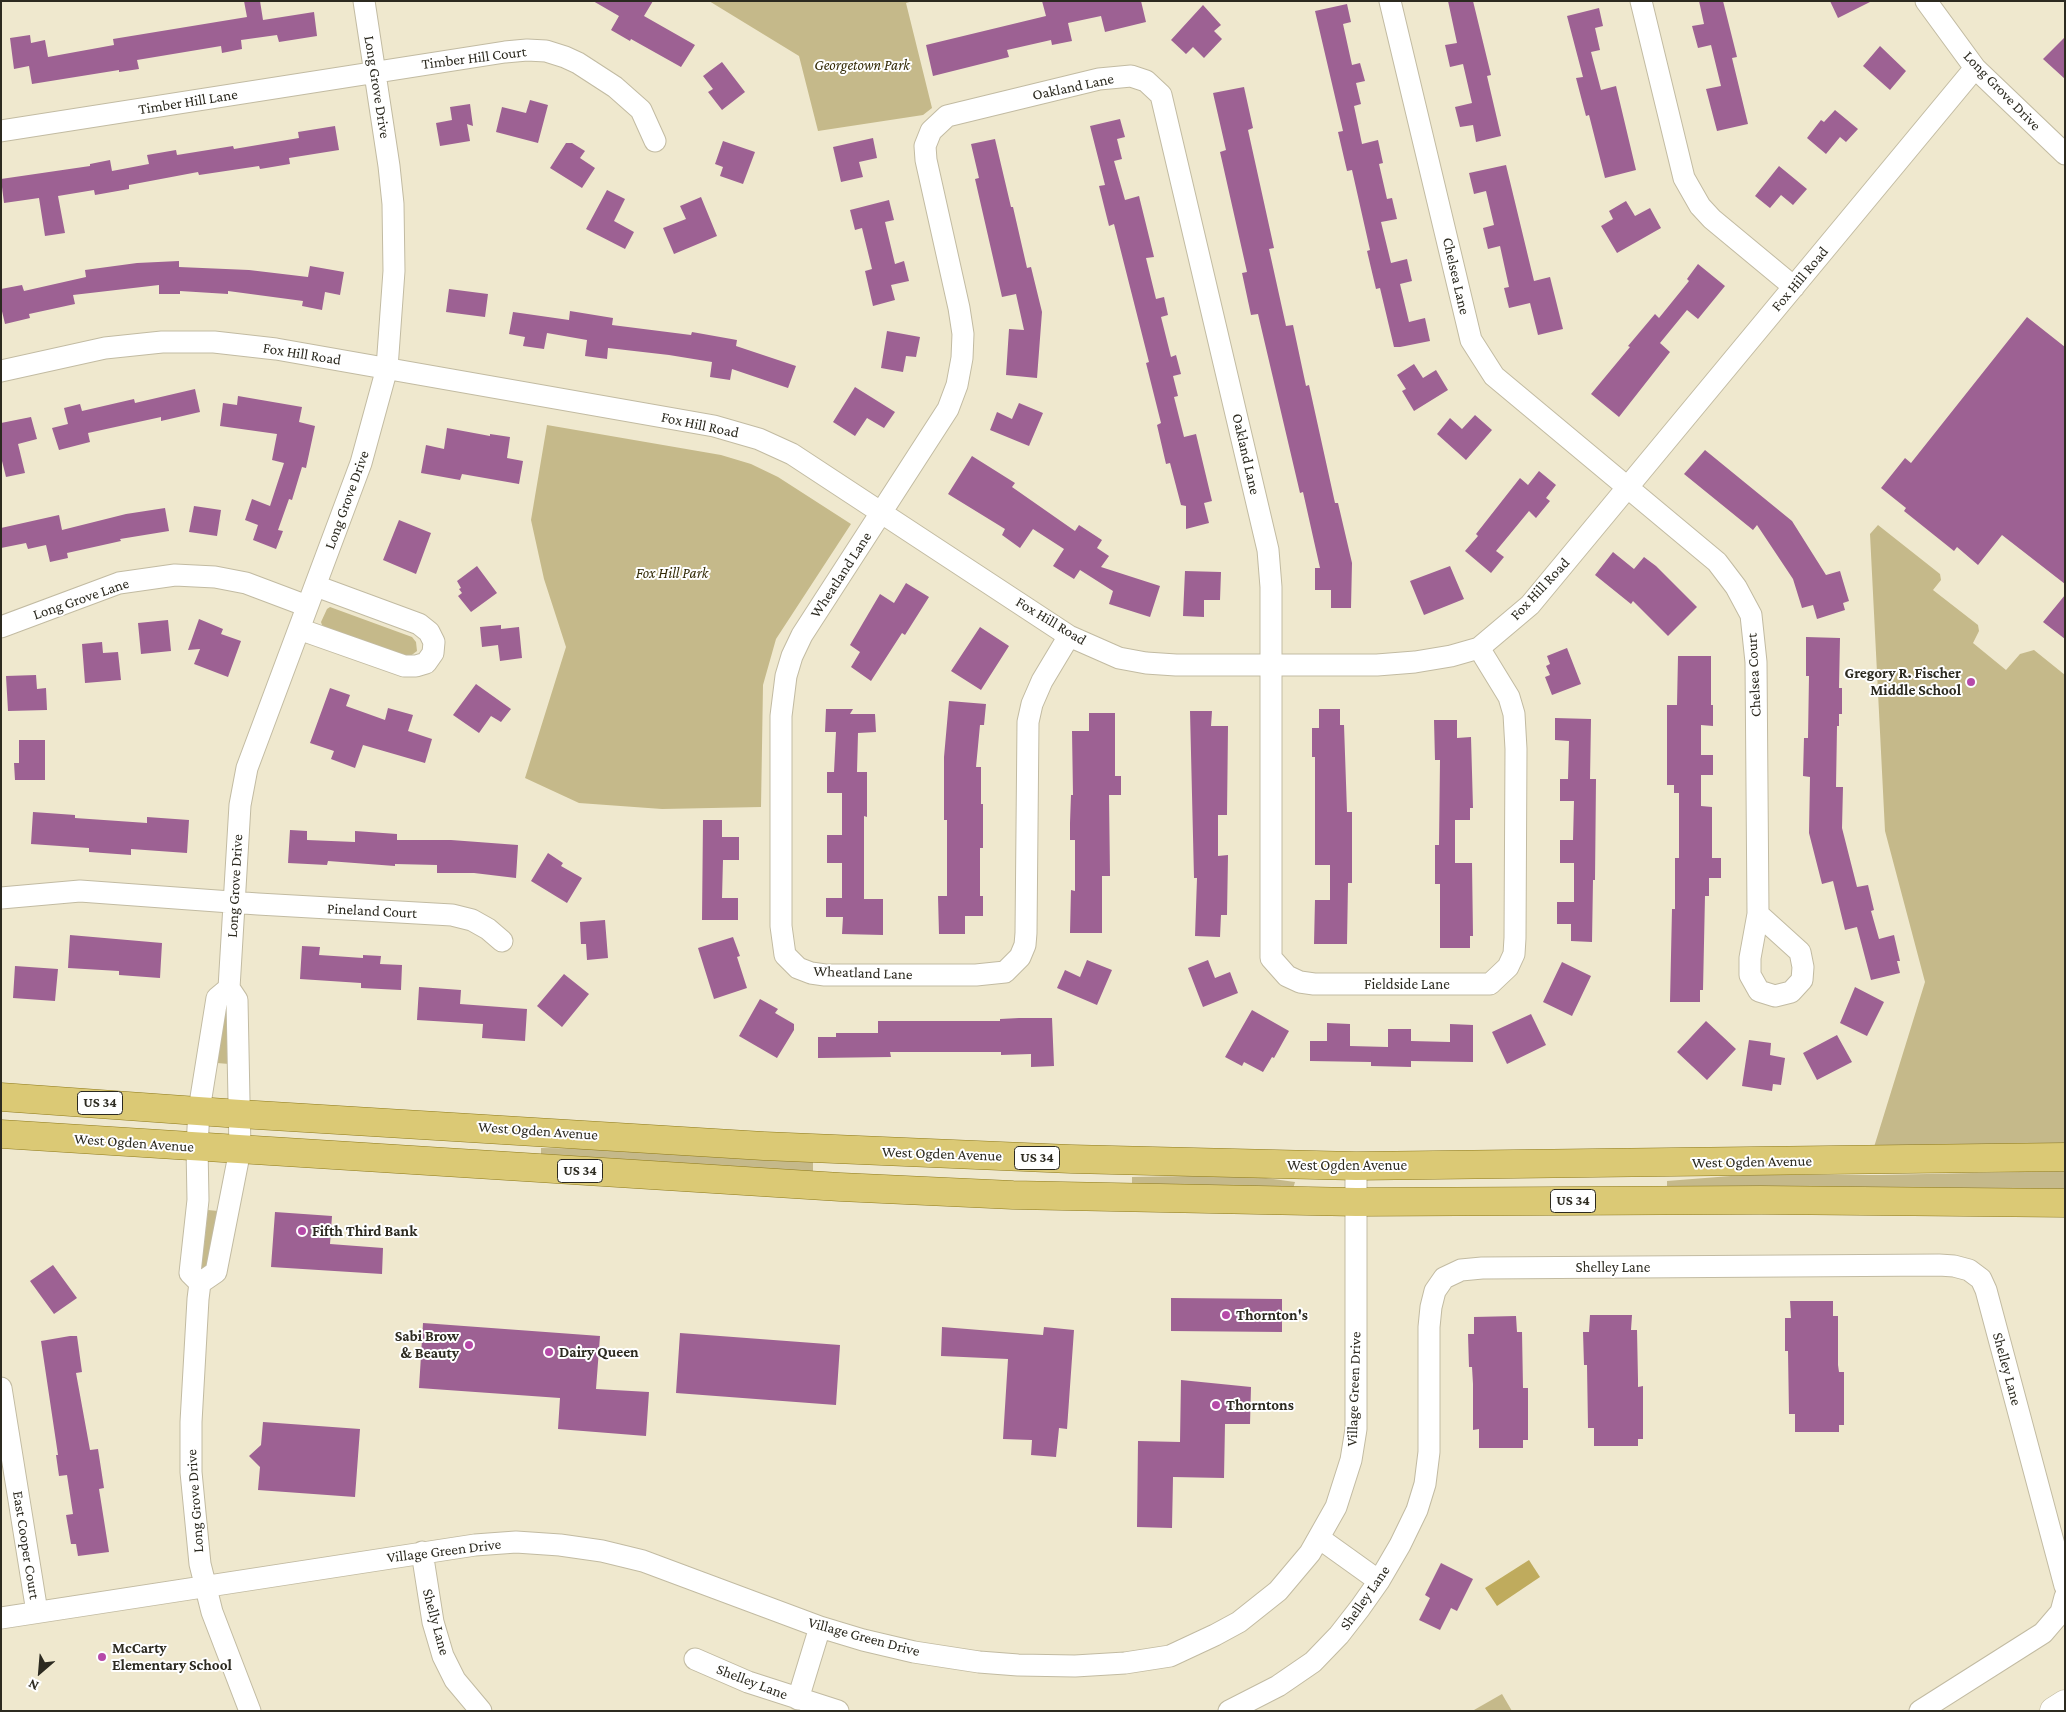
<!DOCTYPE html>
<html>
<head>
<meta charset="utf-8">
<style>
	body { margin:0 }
	#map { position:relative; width:2066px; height:1712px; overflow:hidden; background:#efe8ce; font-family:"Crimson Pro",serif }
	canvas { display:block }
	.frame { position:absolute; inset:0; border:2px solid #2c2a20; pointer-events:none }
	.north { position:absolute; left:15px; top:1647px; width:50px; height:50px; -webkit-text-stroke:4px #fff; paint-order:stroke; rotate:207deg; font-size:14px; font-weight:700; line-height:20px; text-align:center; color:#2c2a20 }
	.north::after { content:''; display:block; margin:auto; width:18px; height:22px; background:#2c2a20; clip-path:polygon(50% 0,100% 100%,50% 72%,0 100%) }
</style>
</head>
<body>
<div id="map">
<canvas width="2066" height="1712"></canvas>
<div class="frame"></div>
<div class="north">N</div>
</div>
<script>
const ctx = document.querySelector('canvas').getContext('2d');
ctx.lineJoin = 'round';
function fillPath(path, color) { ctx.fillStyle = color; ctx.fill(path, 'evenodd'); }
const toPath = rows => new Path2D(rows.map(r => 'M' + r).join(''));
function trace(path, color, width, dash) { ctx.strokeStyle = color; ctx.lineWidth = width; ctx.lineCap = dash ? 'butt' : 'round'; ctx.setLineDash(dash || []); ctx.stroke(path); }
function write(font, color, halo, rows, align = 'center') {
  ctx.font = font + ' "Crimson Pro",serif'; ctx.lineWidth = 4; ctx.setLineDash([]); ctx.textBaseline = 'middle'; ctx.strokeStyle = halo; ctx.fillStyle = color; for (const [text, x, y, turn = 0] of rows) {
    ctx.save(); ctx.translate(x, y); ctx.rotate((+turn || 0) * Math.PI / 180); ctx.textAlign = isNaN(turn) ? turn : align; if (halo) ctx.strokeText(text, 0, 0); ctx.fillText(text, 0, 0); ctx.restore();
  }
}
const green = toPath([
	[709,1,913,1,906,3,932,108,923,115,818,131,799,56],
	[547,425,721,455,751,464,778,477,851,524,776,639,763,685,761,807,662,809,579,803,525,778,566,647,544,579,531,520],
	[1878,525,1940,574,1941,580,1933,590,1978,625,1979,631,1973,643,2006,670,2020,654,2034,650,2065,675,2065,1146,1874,1147,1925,982,1885,831,1870,534],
	[330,607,412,637,416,642,417,651,409,657,327,628,322,625,321,622,327,609],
	[226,1000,229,1064,217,1063],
	[541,1148,613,1149,813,1162,813,1172,541,1157],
	[2065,1171,2065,1189,1667,1188,1667,1181,1743,1175,1881,1175],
	[1244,1175,1295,1182,1293,1189,1132,1185,1132,1177],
	[208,1210,218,1211,206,1271,201,1271],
	[1502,1694,1512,1711,1475,1711,1474,1710]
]);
const water = toPath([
	[1529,1560,1540,1577,1497,1606,1485,1588]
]);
const building = toPath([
	[244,1,260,1,263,20,314,12,317,36,279,42,277,35,241,40,242,49,222,53,221,46,137,60,139,69,119,72,119,70,32,84,29,66,14,69,10,38,30,35,31,43,45,40,48,57,114,45,113,39,247,17],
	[593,1,653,1,644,16,695,45,681,67,631,39,630,41,611,30,619,16],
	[1042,1,1141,1,1146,22,1105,32,1101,16,1068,23,1072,41,1052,45,1051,40,1007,50,1009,57,933,76,926,45,1046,16],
	[1448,1,1473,1,1491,75,1487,76,1501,136,1476,142,1473,125,1460,127,1455,107,1472,103,1463,64,1450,67,1445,45,1457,43],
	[1699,1,1723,1,1737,57,1732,58,1748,124,1717,131,1706,89,1721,86,1711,45,1698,48,1692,26,1704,24],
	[1830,1,1872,1,1838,18],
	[1347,4,1351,22,1343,24,1352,65,1360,63,1365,81,1356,83,1361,104,1354,106,1362,144,1378,140,1383,163,1379,164,1387,199,1392,198,1397,219,1381,222,1391,263,1407,259,1412,281,1400,284,1409,322,1425,318,1430,341,1400,347,1394,347,1380,288,1376,289,1367,251,1370,250,1352,170,1347,171,1338,132,1343,131,1315,11],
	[1203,5,1221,25,1214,31,1222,39,1204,58,1193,47,1186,54,1171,40],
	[1599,8,1603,26,1595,28,1600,50,1591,52,1601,90,1616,86,1636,170,1605,178,1589,115,1586,116,1576,78,1583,77,1567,16],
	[2065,37,2065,79,2043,59],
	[1880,46,1906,71,1890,90,1863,66],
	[722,62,745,92,722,110,708,92,713,89,703,76],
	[1244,87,1253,128,1248,130,1274,248,1269,249,1286,326,1293,325,1306,386,1309,385,1335,503,1338,503,1352,563,1351,608,1331,608,1331,590,1315,590,1315,568,1320,568,1303,492,1300,493,1258,314,1251,315,1242,273,1247,272,1220,152,1226,150,1213,93],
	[530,100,548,105,538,143,496,132,502,107,526,113],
	[470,104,473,126,467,124,470,141,440,146,436,123,452,120,450,107],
	[1835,110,1858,129,1846,142,1840,137,1826,154,1807,138,1821,120,1824,122],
	[1120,119,1125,137,1117,139,1122,159,1114,161,1125,200,1139,196,1154,257,1146,258,1156,299,1164,297,1168,315,1161,317,1171,357,1176,355,1181,374,1173,376,1178,396,1174,397,1184,437,1196,434,1212,501,1204,503,1209,523,1186,529,1186,506,1181,505,1170,463,1166,464,1157,425,1161,423,1146,363,1149,362,1114,224,1109,226,1099,186,1105,185,1090,126],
	[335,126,339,150,289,158,290,164,260,169,259,166,199,175,198,172,129,185,129,189,95,195,94,190,58,196,65,233,45,236,39,198,4,203,1,179,90,166,90,164,110,160,112,171,149,164,147,155,176,150,177,155,233,146,234,149,299,138,298,132],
	[873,138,877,158,859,162,863,177,841,182,833,147],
	[995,139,1011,207,1013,207,1027,268,1031,267,1042,312,1037,378,1006,375,1009,329,1024,330,1016,294,1002,297,975,179,979,178,971,144],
	[723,141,755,152,743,184,720,176,723,167,715,164],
	[566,143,572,143,585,151,580,158,595,168,582,188,550,168],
	[1506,165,1534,281,1550,277,1563,329,1538,335,1530,303,1509,308,1504,288,1509,287,1500,246,1488,249,1483,228,1494,225,1486,191,1474,194,1469,173],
	[1779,166,1807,189,1793,205,1781,195,1770,208,1755,196],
	[607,190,625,199,614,221,634,232,625,249,586,229],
	[701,197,717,236,674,254,663,228,686,219,680,206],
	[889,200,894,220,885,222,895,264,904,261,909,281,891,285,895,300,873,306,865,271,872,269,862,228,855,230,850,210],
	[1626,201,1635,216,1650,208,1661,228,1617,253,1601,226,1613,219,1609,211],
	[179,261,179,267,249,270,308,277,310,266,344,272,340,295,325,292,322,310,302,306,303,301,228,291,228,294,180,291,180,294,159,294,159,285,73,295,75,304,29,314,30,318,5,324,1,307,1,289,22,285,24,291,86,277,85,270,137,263],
	[1698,264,1725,286,1698,319,1687,310,1660,343,1670,352,1619,417,1591,394,1630,347,1628,346,1655,314,1659,318,1689,281,1687,279],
	[449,289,488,294,485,317,446,312],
	[570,311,613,318,612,325,691,335,692,332,737,340,736,346,796,366,788,388,732,369,730,380,710,377,712,362,669,355,608,348,607,359,585,356,587,340,547,333,544,349,523,346,525,337,509,334,513,312,569,320],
	[2027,317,2065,347,2065,584,2002,535,1978,565,1957,547,1954,551,1904,511,1906,508,1881,488,1905,458,1911,463],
	[887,331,920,337,916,357,906,356,903,372,881,368],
	[1414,364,1423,378,1436,370,1448,390,1414,411,1402,391,1406,389,1397,375],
	[855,387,895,412,884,428,867,418,855,436,833,422],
	[195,389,200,412,161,421,161,417,88,433,90,442,59,450,52,428,68,424,64,408,80,404,82,411,134,399,135,403],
	[238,396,302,407,299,422,315,426,306,468,302,467,292,500,289,499,278,530,283,531,276,549,253,540,258,525,245,520,252,499,270,506,284,463,272,460,277,434,220,426,223,403,237,405],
	[1019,403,1043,413,1029,446,990,430,997,412,1012,419],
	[1475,415,1492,430,1466,460,1437,434,1450,418,1462,429],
	[31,417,37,439,18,444,25,473,6,477,1,457,1,423],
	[447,428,490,436,490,434,510,437,507,458,523,461,519,484,462,474,460,480,421,473,426,445,444,449],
	[1705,450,1792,521,1826,575,1840,571,1849,601,1843,603,1845,610,1817,619,1813,605,1802,608,1793,579,1757,525,1753,530,1684,474],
	[972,456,1015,483,1012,487,1075,531,1079,525,1102,540,1097,548,1109,556,1101,567,1160,586,1150,617,1109,604,1113,591,1080,570,1074,579,1053,566,1064,549,1033,529,1020,548,1002,535,1005,529,948,494],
	[1539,471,1556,485,1546,498,1550,501,1536,518,1529,511,1496,551,1504,557,1491,573,1465,551,1478,536,1476,534,1520,478,1528,485],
	[194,506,221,510,217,536,189,532],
	[165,508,169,531,120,539,121,541,67,553,68,558,50,562,46,545,28,549,26,543,1,548,1,528,59,515,62,530,126,514],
	[399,520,431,533,416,574,383,560],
	[1613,552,1634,569,1644,557,1656,566,1697,607,1668,636,1633,601,1631,604,1595,575],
	[477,566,497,593,471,612,458,596,462,593,459,589,461,588,457,581],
	[1450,566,1464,599,1424,615,1410,581],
	[1185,571,1221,572,1220,600,1204,600,1204,617,1183,616],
	[906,583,929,597,905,635,902,633,871,681,851,667,860,652,850,645,880,594,894,603],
	[2065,595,2065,639,2043,622],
	[199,619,223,629,221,634,241,641,228,677,194,664,200,649,188,650],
	[168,620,171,651,141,654,138,623],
	[501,625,501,629,519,627,522,658,500,661,498,645,482,647,480,627],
	[980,627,1009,646,981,690,951,671],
	[1806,637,1840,638,1839,688,1842,688,1842,714,1839,714,1839,726,1837,726,1836,787,1843,787,1842,828,1857,887,1868,885,1874,910,1871,911,1879,939,1894,935,1900,961,1897,961,1900,973,1871,980,1857,927,1845,930,1833,881,1822,884,1809,833,1810,777,1803,776,1804,738,1808,738,1809,676,1806,676],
	[102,642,103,653,118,652,121,680,85,683,82,644],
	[1567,648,1581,684,1552,695,1545,677,1550,675,1546,666,1550,664,1547,656],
	[1678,656,1711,656,1711,705,1713,705,1713,726,1701,725,1701,755,1713,755,1713,775,1701,775,1701,806,1712,807,1712,858,1721,858,1721,878,1709,878,1709,896,1705,896,1703,990,1700,990,1700,1002,1670,1002,1672,909,1675,909,1675,858,1679,858,1679,793,1674,793,1674,785,1667,785,1667,705,1677,705],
	[36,675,37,689,46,688,47,710,8,711,6,676],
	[476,684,511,709,501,722,491,716,479,733,453,715],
	[330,688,350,695,346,706,385,720,388,708,413,715,408,731,432,739,425,763,363,745,355,768,331,759,334,751,310,743],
	[949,701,986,704,984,725,980,725,976,767,981,767,981,804,983,804,983,848,980,848,980,896,983,896,983,916,965,916,965,934,939,934,938,896,947,896,947,820,944,820,944,757],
	[826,709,853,709,850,714,875,714,876,732,858,733,857,772,867,772,867,817,864,816,864,899,883,899,883,935,842,934,843,917,826,917,826,898,842,898,842,863,827,863,827,835,842,835,842,793,827,793,827,772,834,772,836,732,825,732],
	[1319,709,1340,709,1340,725,1344,725,1347,812,1352,812,1352,883,1348,883,1347,944,1314,944,1315,900,1330,900,1330,865,1315,865,1315,757,1312,757,1312,728,1319,728],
	[1190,711,1212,711,1211,726,1228,726,1227,815,1218,815,1218,856,1228,855,1227,915,1221,915,1220,937,1195,936,1197,878,1194,878],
	[1089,713,1115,713,1115,776,1121,776,1121,795,1109,795,1110,876,1102,876,1102,933,1070,933,1071,890,1075,891,1075,840,1070,840,1070,823,1071,795,1073,795,1072,731,1089,731],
	[1555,718,1591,719,1590,779,1596,779,1595,880,1593,880,1592,942,1571,941,1571,924,1557,924,1557,902,1574,902,1574,863,1560,863,1560,840,1573,840,1574,801,1560,801,1560,779,1568,779,1569,741,1555,740],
	[1434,720,1457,720,1457,738,1471,737,1473,808,1470,808,1470,820,1455,820,1455,863,1472,863,1473,936,1470,936,1470,948,1440,948,1440,884,1435,884,1435,845,1439,845,1440,760,1435,760],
	[19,740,45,740,45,780,15,780,14,763,19,763],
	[33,812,75,815,75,818,147,823,147,817,189,820,187,853,131,849,131,855,89,852,89,848,31,844],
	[703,820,722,820,722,837,739,837,739,860,723,860,722,898,738,898,738,920,702,920],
	[290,830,307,831,307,840,355,842,355,831,397,834,397,840,451,840,518,845,516,878,474,873,437,873,437,865,395,864,395,866,328,861,327,865,288,863],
	[548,853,563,863,561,866,582,878,567,903,531,881],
	[605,920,608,958,587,960,586,944,581,944,580,922],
	[70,935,162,943,160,978,119,975,119,971,68,968],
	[733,937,740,956,737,957,747,988,714,999,698,948],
	[302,946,320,947,319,955,363,958,363,955,381,956,380,964,402,965,401,990,361,988,361,983,300,979],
	[1087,960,1112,970,1097,1005,1057,988,1065,970,1080,977],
	[1208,960,1215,978,1230,972,1238,993,1203,1007,1188,968],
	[1562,962,1591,976,1572,1016,1543,1002],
	[15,966,58,969,55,1001,13,998],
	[564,974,589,994,562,1027,537,1006],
	[419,987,461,990,460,1004,527,1009,525,1041,482,1038,483,1024,417,1020],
	[1855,987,1884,1002,1867,1036,1840,1023],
	[760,999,778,1009,775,1013,794,1024,794,1030,777,1058,739,1036],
	[1252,1010,1289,1031,1274,1058,1272,1057,1263,1072,1244,1062,1242,1066,1225,1057],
	[1531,1014,1546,1045,1507,1064,1492,1032],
	[1019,1018,1052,1018,1054,1066,1031,1067,1031,1054,1001,1055,1001,1052,890,1052,891,1057,818,1058,818,1037,836,1037,836,1033,878,1033,878,1021,1000,1021,1000,1019],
	[1706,1021,1736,1049,1707,1080,1677,1052],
	[1327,1023,1350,1024,1350,1046,1388,1047,1388,1029,1411,1029,1411,1041,1450,1042,1450,1024,1473,1025,1473,1062,1411,1061,1411,1067,1371,1066,1371,1062,1310,1061,1310,1041,1327,1041],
	[1837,1035,1852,1062,1817,1080,1803,1053],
	[1749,1040,1771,1043,1770,1055,1785,1058,1781,1085,1773,1084,1772,1091,1742,1086],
	[275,1212,332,1216,330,1244,383,1248,382,1274,271,1267],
	[53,1265,77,1298,54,1314,30,1281],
	[1171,1298,1282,1299,1282,1332,1171,1331],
	[1790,1301,1833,1301,1833,1316,1838,1316,1838,1365,1839,1372,1844,1372,1844,1425,1839,1425,1839,1432,1795,1432,1795,1414,1789,1414,1788,1351,1785,1351,1785,1318,1791,1318],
	[1590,1315,1632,1315,1631,1330,1637,1330,1638,1380,1638,1387,1643,1386,1643,1439,1638,1439,1638,1446,1594,1446,1594,1428,1588,1428,1587,1365,1584,1365,1583,1332,1589,1332],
	[1516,1316,1517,1332,1522,1332,1523,1388,1528,1388,1528,1440,1523,1440,1523,1448,1479,1448,1479,1429,1473,1430,1473,1384,1472,1367,1469,1367,1468,1334,1474,1334,1474,1317],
	[423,1323,600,1336,596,1389,649,1392,646,1436,558,1429,560,1398,419,1388],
	[942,1327,1043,1335,1044,1327,1074,1330,1067,1429,1059,1428,1056,1457,1031,1455,1032,1440,1003,1439,1008,1359,941,1356],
	[680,1333,840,1345,836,1405,676,1393],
	[70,1336,77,1336,82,1372,76,1373,90,1450,98,1449,104,1488,99,1489,109,1552,78,1556,76,1544,71,1544,66,1515,73,1514,67,1475,59,1476,56,1455,58,1455,41,1341],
	[1181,1380,1251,1387,1250,1424,1225,1424,1224,1478,1173,1477,1172,1528,1137,1527,1138,1441,1180,1442],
	[263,1422,360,1429,355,1497,258,1490,260,1467,249,1456,261,1445],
	[1441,1563,1473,1579,1457,1611,1451,1608,1440,1630,1419,1620,1430,1598,1425,1595]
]);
const street = toPath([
	[1390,1,1471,340,1494,376,1717,562,1736,587,1751,615,1756,662,1758,914,1750,958,1750,975,1759,991,1775,996,1791,992,1802,980,1803,967,1800,952,1758,914],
	[1641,1,1684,178,1700,206,1712,219,1794,287],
	[1926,1,1975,68,2065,154],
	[1,131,505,52,527,50,546,51,565,57,578,63,615,87,641,110,655,141],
	[1,371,105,348,162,342,214,342,276,349,714,426,759,439,792,454,1069,636,1119,658,1146,663,1176,665,1377,665,1415,662,1451,656,1479,648,1530,605,1975,68],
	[1,627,119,583,175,575,215,577,246,583,307,606],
	[299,629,404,666,416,666,426,663,433,653,434,642,429,632,419,624,316,586],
	[1069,636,1042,681,1032,704,1028,722,1026,933,1025,945,1020,957,1005,972,976,975,825,975,811,973,798,968,785,955,781,926,781,716,786,676,792,656,802,635,948,409,957,385,962,358,963,334,959,308,926,160,925,146,931,131,947,116,1099,79,1131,76,1146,81,1161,95,1268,550,1271,587,1271,958,1287,976,1300,982,1314,984,1490,984,1508,967,1514,954,1515,938,1516,749,1514,714,1509,697,1479,648],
	[1,898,80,891,258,904,452,915,472,920,488,929,502,941],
	[200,1283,190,1273,198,1200,197,1147,199,1110,217,998,229,988],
	[1,1388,37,1612],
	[1319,1538,1379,1581],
	[422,1552,433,1622,443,1656,455,1680,481,1711],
	[1,1618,475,1545,516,1542,560,1545,602,1551,643,1561,820,1627,863,1640,914,1652,979,1662,1018,1665,1075,1666,1125,1663,1170,1656,1215,1635,1239,1622,1278,1591,1310,1553,1336,1507,1351,1460,1356,1429,1356,1166],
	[695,1659,748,1682,838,1711],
	[798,1699,820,1627],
	[250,1711,212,1612,200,1564,191,1472,191,1422,198,1299,200,1283,216,1272,240,1150,237,1000,229,988,240,805,247,768,361,463,387,368,394,271,393,204,389,166,364,1],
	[1229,1711,1278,1686,1313,1662,1339,1635,1360,1608,1379,1581,1400,1545,1417,1510,1425,1484,1429,1452,1429,1327,1431,1307,1435,1291,1444,1278,1461,1270,1482,1268,1939,1265,1954,1266,1969,1270,1981,1279,1986,1290,2065,1586],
	[1920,1711,2043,1633,2061,1612,2065,1597]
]);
const secondary = toPath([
	[2054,1711,2065,1704]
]);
const primary = toPath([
	[1,1097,240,1114,764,1146,1071,1159,1356,1166,2065,1157],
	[1,1134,840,1187,1013,1195,1356,1202,1761,1200,2065,1203]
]);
const markers = [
	[1971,682,5,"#b649a9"],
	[302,1231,5,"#b649a9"],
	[1226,1315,5,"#b649a9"],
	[469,1345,5,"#b649a9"],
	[549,1352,5,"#b649a9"],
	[1216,1405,5,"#b649a9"],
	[102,1657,5,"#b649a9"]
];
const shields = [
	[100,1103,45],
	[1037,1158,45],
	[580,1171,45],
	[1573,1201,45]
];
const shieldNames = [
	["US 34",100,1103],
	["US 34",1037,1158],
	["US 34",580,1171],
	["US 34",1573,1201]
];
const streetNames = [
	["Timber Hill Court",474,58,-7],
	["Long Grove Drive",377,87,81],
	["Oakland Lane",1073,87,-12],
	["Long Grove Drive",2002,91,46],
	["Timber Hill Lane",188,102,-9],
	["Chelsea Lane",1456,276,77],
	["Fox Hill Road",1800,279,-50],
	["Fox Hill Road",302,354,9],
	["Fox Hill Road",700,425,12],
	["Oakland Lane",1246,454,77],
	["Long Grove Drive",347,500,-70],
	["Wheatland Lane",841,575,-57],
	["Fox Hill Road",1540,589,-47],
	["Long Grove Lane",81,599,-19],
	["Fox Hill Road",1051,621,31],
	["Chelsea Court",1754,675,-93],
	["Long Grove Drive",235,886,-87],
	["Pineland Court",372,911,3],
	["Wheatland Lane",863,973,2],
	["Fieldside Lane",1407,984],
	["West Ogden Avenue",538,1131,4],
	["West Ogden Avenue",134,1143,4],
	["West Ogden Avenue",942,1154,2],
	["West Ogden Avenue",1752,1162,-1],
	["West Ogden Avenue",1347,1165],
	["Shelley Lane",1613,1267],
	["Shelley Lane",2007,1369,75],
	["Village Green Drive",1354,1389,-88],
	["Long Grove Drive",195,1501,-94],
	["East Cooper Court",26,1545,81],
	["Village Green Drive",444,1551,-7],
	["Shelley Lane",1365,1598,-55],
	["Shelly Lane",436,1622,75],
	["Village Green Drive",864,1637,15],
	["Shelley Lane",752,1682,21]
];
const parkNames = [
	["Georgetown Park",862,65],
	["Fox Hill Park",672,573]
];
const poiNames = [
	["Gregory R. Fischer",1961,673,"right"],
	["Middle School",1961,690,"right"],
	["Fifth Third Bank",312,1231],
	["Thornton's",1236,1315],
	["Sabi Brow",459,1336,"right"],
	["& Beauty",459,1353,"right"],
	["Dairy Queen",559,1352],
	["Thorntons",1226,1405],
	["McCarty",112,1648],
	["Elementary School",112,1665]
];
fillPath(green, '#c5b98a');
fillPath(water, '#bfab5d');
fillPath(building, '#9d6193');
trace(street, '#c2bba2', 23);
trace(secondary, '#c2bba2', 29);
trace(primary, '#8e7a1b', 29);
trace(street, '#fff', 21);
trace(secondary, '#fff', 28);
trace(primary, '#dbc975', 28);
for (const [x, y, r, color] of markers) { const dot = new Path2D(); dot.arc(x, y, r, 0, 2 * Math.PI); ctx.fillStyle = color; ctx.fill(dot); trace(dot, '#fff', 2); }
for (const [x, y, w] of shields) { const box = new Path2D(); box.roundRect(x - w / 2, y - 11.5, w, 23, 4); ctx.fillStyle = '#fff'; ctx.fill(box); trace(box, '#2c2a20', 1); }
write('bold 14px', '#2c2a20', null, shieldNames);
write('15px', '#2c2a20', '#fff', streetNames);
write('italic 15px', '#322a06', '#fff', parkNames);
write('bold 15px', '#2c2a20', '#fff', poiNames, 'left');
</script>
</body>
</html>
